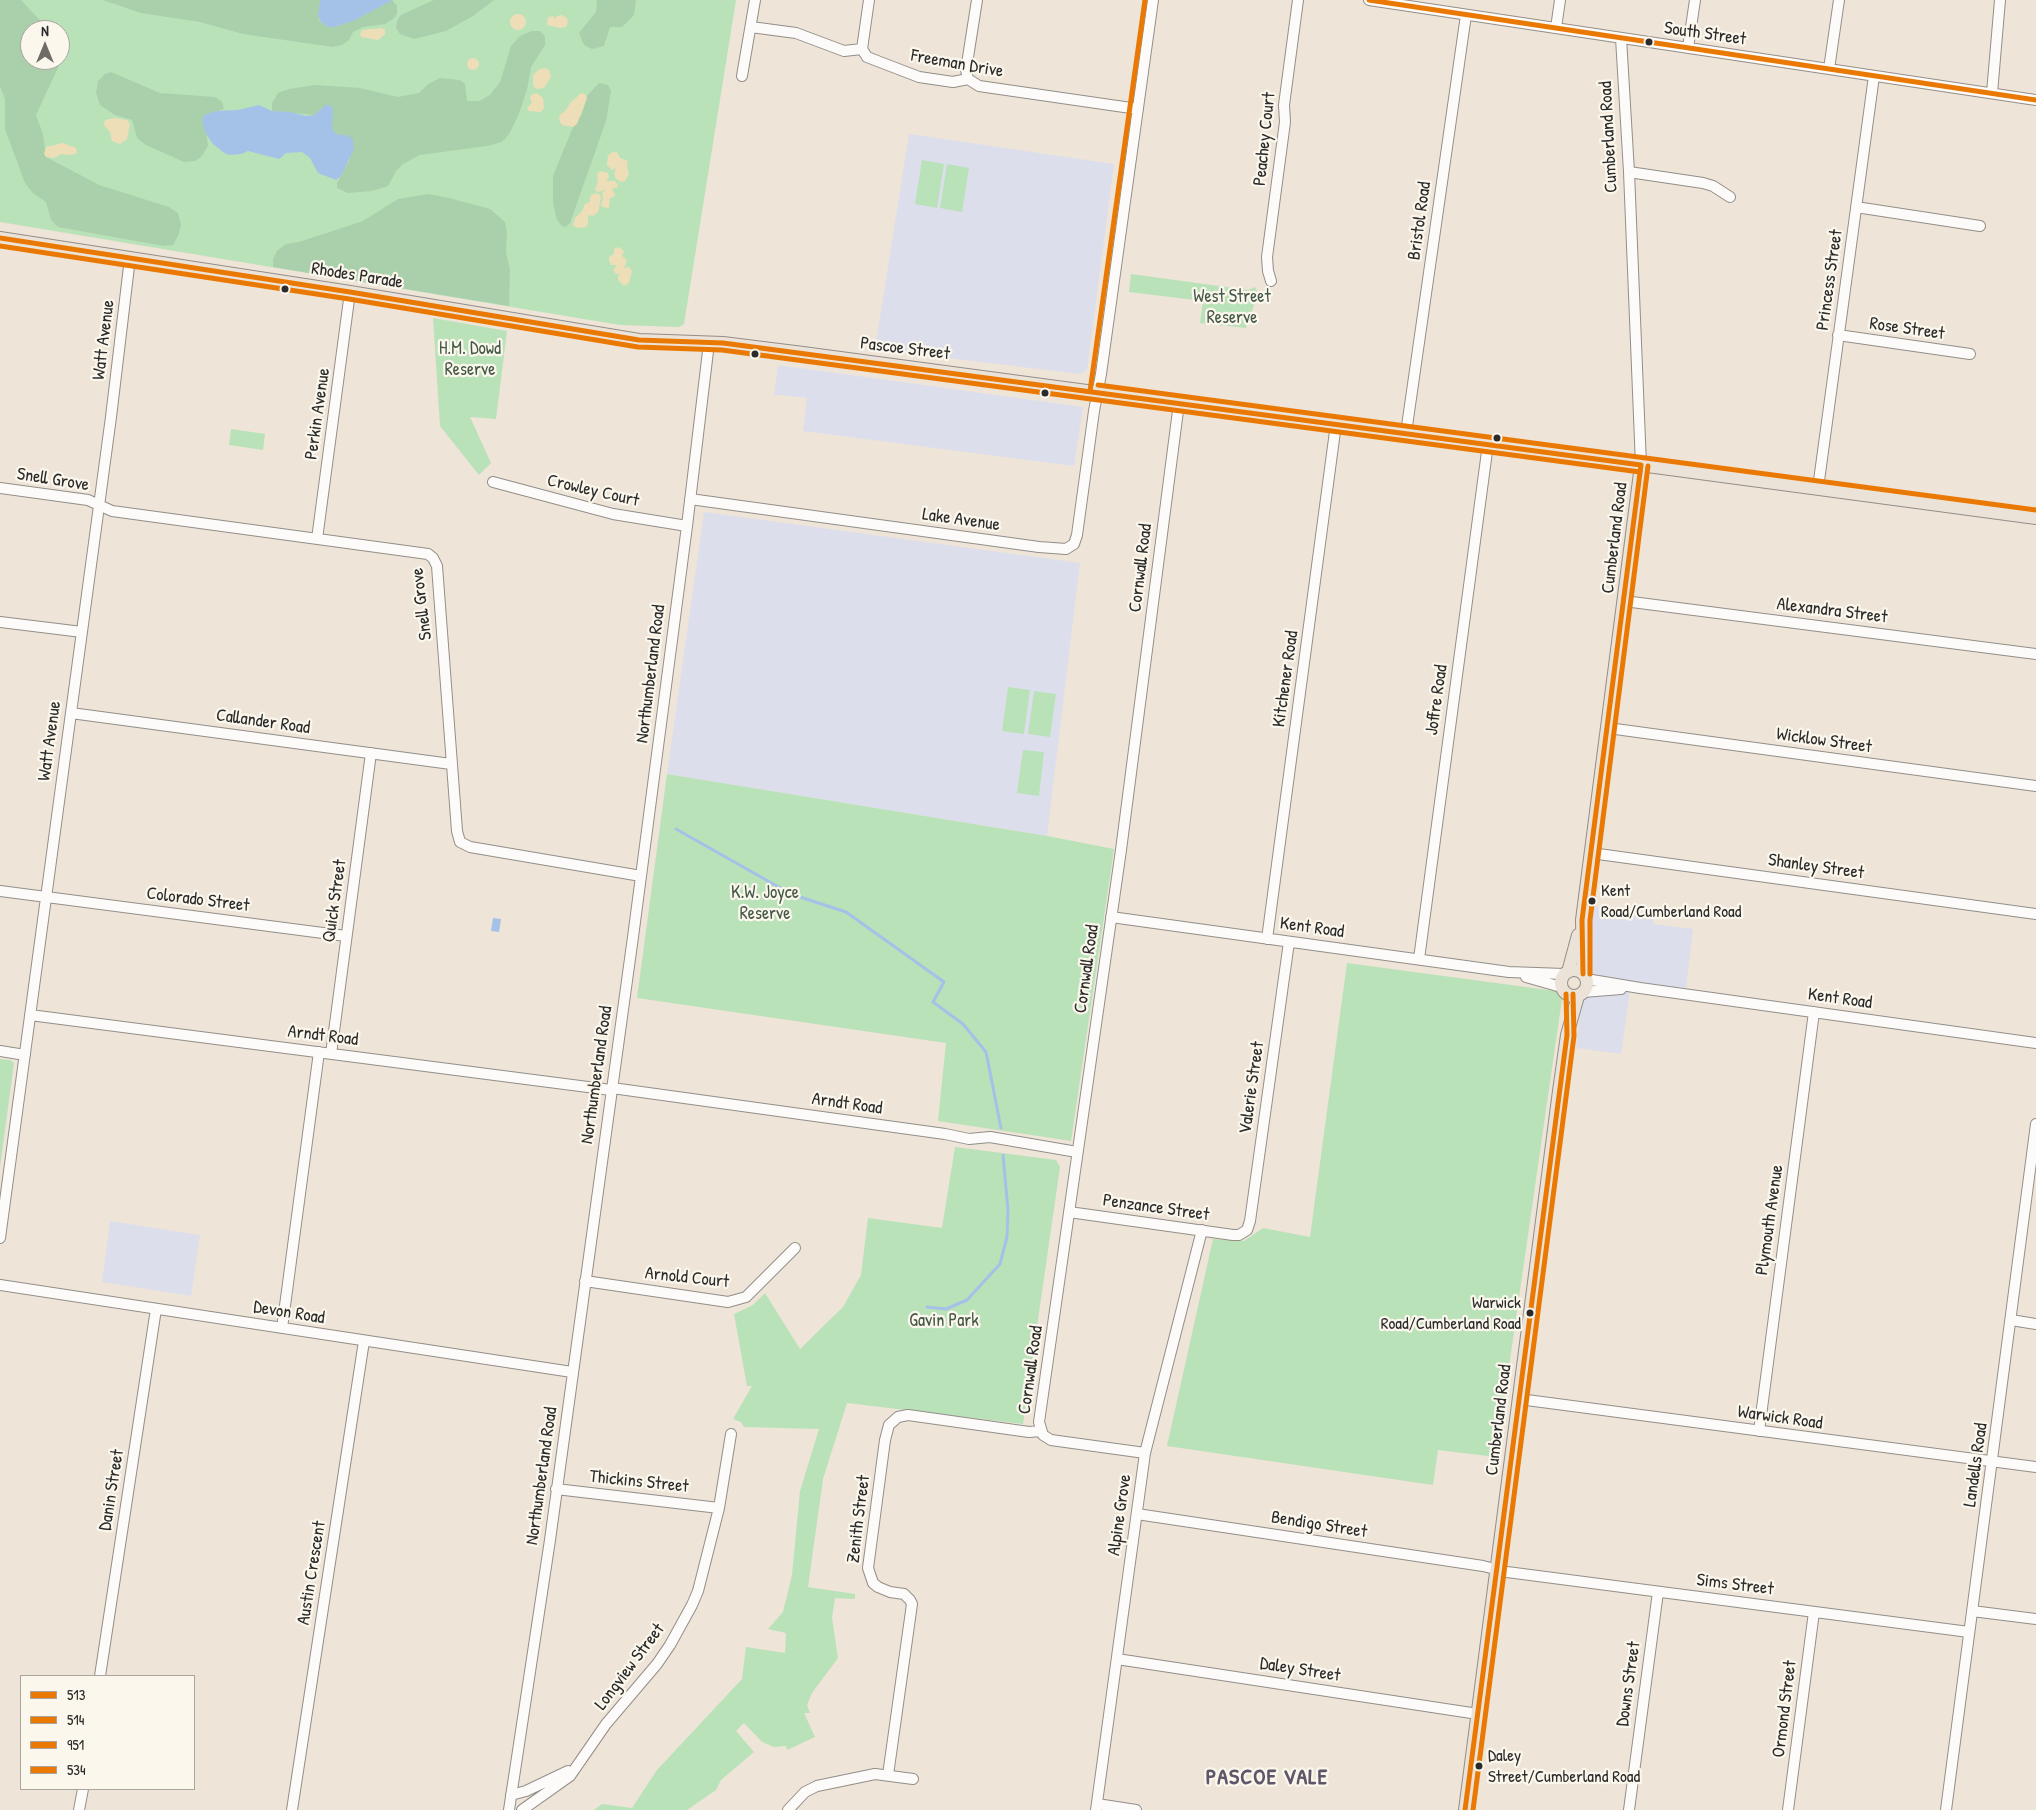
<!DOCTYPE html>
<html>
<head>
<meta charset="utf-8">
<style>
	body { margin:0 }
	#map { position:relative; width:2036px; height:1810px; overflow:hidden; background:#eee4d8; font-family:"Patrick Hand",sans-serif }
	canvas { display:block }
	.legend { position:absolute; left:20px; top:1675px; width:175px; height:115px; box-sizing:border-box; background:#fbf7ec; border:1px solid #a8a59f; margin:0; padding:6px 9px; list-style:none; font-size:15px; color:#2b2b2b }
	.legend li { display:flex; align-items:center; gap:10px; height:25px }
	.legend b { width:25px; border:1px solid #a8a59f }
	.north { position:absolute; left:20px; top:20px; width:50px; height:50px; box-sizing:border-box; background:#fbf7ec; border:1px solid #a8a59f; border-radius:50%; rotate:0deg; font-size:14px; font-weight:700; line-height:20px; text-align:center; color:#2b2b2b }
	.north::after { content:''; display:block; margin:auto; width:18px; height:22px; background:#6f6c68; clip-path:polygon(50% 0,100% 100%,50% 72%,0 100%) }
</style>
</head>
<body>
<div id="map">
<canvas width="2036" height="1810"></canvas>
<ul class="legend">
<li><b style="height:6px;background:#ea7904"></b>513</li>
<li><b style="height:6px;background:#ea7904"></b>514</li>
<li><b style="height:6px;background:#ea7904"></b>951</li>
<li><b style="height:6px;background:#ea7904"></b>534</li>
</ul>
<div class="north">N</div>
</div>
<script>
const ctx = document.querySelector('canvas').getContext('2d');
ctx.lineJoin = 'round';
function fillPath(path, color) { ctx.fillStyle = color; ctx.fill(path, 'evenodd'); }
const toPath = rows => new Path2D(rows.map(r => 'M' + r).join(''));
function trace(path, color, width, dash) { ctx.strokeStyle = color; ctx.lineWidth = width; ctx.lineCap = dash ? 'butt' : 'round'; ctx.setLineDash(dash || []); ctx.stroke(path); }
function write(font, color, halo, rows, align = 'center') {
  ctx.font = font + ' "Patrick Hand",sans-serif'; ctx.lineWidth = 4.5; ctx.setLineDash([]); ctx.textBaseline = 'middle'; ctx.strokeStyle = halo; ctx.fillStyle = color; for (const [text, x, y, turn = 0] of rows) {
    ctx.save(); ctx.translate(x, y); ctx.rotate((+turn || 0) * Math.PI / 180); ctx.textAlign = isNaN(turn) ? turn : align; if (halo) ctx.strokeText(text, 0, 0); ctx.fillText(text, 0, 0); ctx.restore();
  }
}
const built = toPath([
	[909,134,1114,164,1087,370,1080,374,875,349],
	[778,365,1083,407,1074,466,803,431,807,398,780,395,774,396],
	[704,512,1080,563,1047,836,667,774],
	[1592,906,1654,914,1653,924,1693,929,1686,988,1631,984,1621,1054,1576,1048],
	[110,1221,200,1235,191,1296,102,1282]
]);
const green = toPath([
	[0,0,736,0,684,324,679,327,620,325,0,222],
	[30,30,60,30,60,60,30,60],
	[922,160,944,164,937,208,915,204],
	[947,164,969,168,962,212,940,208],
	[1131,274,1248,290,1255,287,1258,293,1246,328,1200,323,1203,301,1129,292],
	[433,318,507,331,496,419,470,417,491,463,479,475,440,426],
	[231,429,265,434,263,450,229,445],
	[1008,687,1030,690,1024,734,1002,731],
	[1034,691,1056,694,1050,737,1028,734],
	[1023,750,1044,752,1039,796,1017,793],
	[667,774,1047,836,1114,849,1071,1141,938,1121,946,1043,637,998],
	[1347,963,1563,992,1496,1457,1438,1450,1433,1485,1167,1446,1213,1239,1244,1241,1263,1228,1310,1237],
	[0,1059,10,1060,14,1063,0,1167],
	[955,1147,1056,1160,1060,1167,1023,1424,847,1403,823,1479,808,1587,855,1594,855,1599,835,1598,832,1618,838,1658,812,1693,807,1705,810,1713,804,1713,815,1737,787,1750,786,1746,774,1747,762,1742,744,1723,736,1731,754,1752,721,1780,716,1790,687,1810,594,1810,602,1804,632,1808,657,1770,742,1679,746,1647,785,1653,786,1633,768,1629,783,1612,792,1575,800,1491,819,1429,744,1427,741,1422,733,1419,752,1386,747,1386,734,1314,753,1305,765,1293,800,1349,843,1307,861,1275,868,1218,942,1228]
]);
const forest = toPath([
	[0,0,21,0,49,30,30,30,30,60,60,60,60,46,64,55,36,115,43,134,46,157,99,185,169,207,178,213,181,225,178,236,173,245,164,246,58,227,51,220,46,202,33,193,25,183,5,129,5,99,0,86],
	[103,0,320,0,318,16,320,22,328,27,334,27,353,21,392,0,397,6,397,14,393,19,385,24,363,27,353,32,349,40,342,45,333,47,243,34,200,22,141,13],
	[434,0,494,0,473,16,446,31,414,39,400,34,396,28,397,21,401,15],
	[596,0,636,0,634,15,622,27,610,27,604,46,592,49,584,45,579,33,596,12,597,2],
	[532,31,540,31,545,36,545,45,531,67,527,90,518,116,509,134,502,142,487,146,420,155,403,164,396,171,388,186,372,191,348,193,337,188,337,183,350,159,347,135,339,135,334,132,322,108,314,115,272,111,272,103,278,93,289,89,316,85,360,88,398,97,419,93,428,84,440,78,460,80,465,84,467,101,479,101,490,95,500,82,511,46,520,36],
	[111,72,160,93,215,97,222,102,224,109,204,115,203,123,206,129,208,146,202,156,195,161,184,162,146,145,137,138,132,120,115,115,100,105,96,93,98,81,105,74],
	[599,83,608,85,611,91,606,121,570,223,566,227,562,226,557,220,553,203,553,176,573,127,582,114,587,96],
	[428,194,449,198,490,209,505,222,507,233,506,252,510,270,509,306,273,267,273,259,277,251,286,244,299,242,363,221,398,199]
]);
const sand = toPath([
	'510 22a8 8 0 1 1 16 0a8 8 0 1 1-16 0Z',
	[561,15,567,18,568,23,566,27,560,28,547,25,548,17,553,16,555,19,557,16],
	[381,28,385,30,385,34,378,40,361,37,360,34,362,30],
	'467 64a6 6 0 1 1 12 0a6 6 0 1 1-12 0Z',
	[545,68,549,70,551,77,544,88,537,89,533,86,533,75,538,70],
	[537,93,543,98,544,108,541,112,529,111,527,108,532,102,530,99,531,95],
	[581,93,585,94,587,98,577,124,573,127,562,125,559,120,560,115,566,110,570,103],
	[115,118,127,120,130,124,127,139,120,144,112,141,110,132,104,125,105,120],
	[63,143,76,148,77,153,71,155,61,154,54,158,46,157,44,154,46,147],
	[613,152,617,152,620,158,628,161,627,167,629,174,625,181,621,182,616,179,614,174,616,168,612,170,607,165,608,155],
	[600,171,608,173,609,178,606,181,615,181,618,185,617,188,612,188,615,195,614,197,610,198,609,208,602,207,601,205,603,198,602,193,606,190,598,192,595,190,598,181,597,174],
	[595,193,599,194,601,197,598,212,593,216,588,215,588,224,586,227,577,228,573,225,575,218,582,211,585,204,590,202,590,196],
	[619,247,624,251,622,256,627,260,624,268,629,267,632,271,629,283,624,286,618,280,618,276,621,274,616,274,613,270,617,265,611,265,609,260,609,257,614,254,614,249]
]);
const water = toPath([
	[320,0,393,0,353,21,334,27,328,27,321,22,318,16],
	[259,105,272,111,290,112,306,116,314,115,326,105,330,105,333,109,332,126,334,132,339,135,347,135,353,140,354,149,341,176,336,180,318,173,310,158,302,152,286,153,279,159,248,151,241,154,229,155,223,152,213,144,206,134,202,120,204,115,216,111,238,110],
	[493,918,501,919,499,932,491,931]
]);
const stream = toPath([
	[676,829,791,894,846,912,944,982,933,1002,963,1024,986,1052,1001,1128],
	[927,1307,946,1309,967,1300,1000,1264,1007,1237,1008,1210,1003,1155]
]);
const minor = toPath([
	[1369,0,2036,100],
	[751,27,796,33,844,51,862,49,867,57,919,77,953,82,968,79,979,86,1138,109],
	[1556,28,1560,0],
	[1621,38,1629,172,1641,465],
	[1688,48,1695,0],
	[862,49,869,0],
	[1829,69,1839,0],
	[742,76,755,0],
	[968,79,966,70,977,0],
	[1992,93,2000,0],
	[1629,172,1703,183,1713,186,1730,197],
	[1856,207,1980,226],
	[1271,281,1268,271,1267,257,1285,122,1284,105,1298,0],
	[1838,335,1970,354],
	[1406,433,1466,15],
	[493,482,613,514,687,526],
	[0,488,88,500,112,511,428,554,433,558,437,566,457,831,460,842,470,847,641,876],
	[1818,488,1874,76],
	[690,499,1039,547,1066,549,1074,544,1077,535,1094,411,1101,374,1153,0],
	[317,539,350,292],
	[1624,601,2036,654],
	[0,622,82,632],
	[71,713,451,764],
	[1608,728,2036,786],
	[1591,853,2036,914],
	[0,891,346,936],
	[1111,917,1509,972,1564,974],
	[1267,939,1336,424],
	[1419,959,1488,444],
	[1526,977,1561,987],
	[1586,979,1640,988,2036,1043],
	[1583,992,1621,989],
	[30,1015,611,1090],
	[0,1051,25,1055],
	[331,1054,371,753],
	[612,1088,945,1134,969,1139,990,1137,1077,1152],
	[1069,1212,1233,1235,1239,1235,1247,1230,1250,1221,1289,942],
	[0,1238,111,417,130,258],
	[585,1281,728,1302,746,1297,795,1248],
	[0,1285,572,1372],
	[2011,1320,2036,1324],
	[282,1328,319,1052],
	[1519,1399,2036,1467],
	[1759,1431,1814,1012],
	[1145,1453,1051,1440,1043,1435,1039,1422,1121,850,1179,403],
	[556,1489,719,1508],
	[1137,1514,1483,1566,1507,1572,1969,1632],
	[1972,1611,2036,1619],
	[1117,1659,1478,1714],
	[100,1676,156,1309],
	[888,1775,912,1604,910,1600,904,1594,890,1592,878,1587,873,1583,868,1568,885,1440,889,1425,898,1417,908,1415,1029,1432,1041,1431],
	[511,1795,526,1791,568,1771],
	[1097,1804,1136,1810],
	[79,1810,83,1789],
	[292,1810,364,1341],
	[509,1810,550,1540,633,937,687,526,709,343],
	[522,1810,570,1776,606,1724,657,1664,670,1645,692,1605,698,1591,719,1508,731,1434],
	[788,1810,805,1792,817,1786,875,1774,913,1779],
	[1096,1810,1145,1453,1202,1230],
	[1629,1810,1658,1592],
	[1788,1810,1814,1612],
	[1946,1810,2036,1124]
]);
const major = toPath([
	[0,238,350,292,639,340,723,343,803,353,2036,518],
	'1561 983a13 13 0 1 1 26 0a13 13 0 1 1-26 0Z',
	[1568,972,1578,935],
	[1583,974,1582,920,1641,465],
	[1465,1810,1559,1091,1567,1035,1578,996]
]);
const bus1 = toPath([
	[0,238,350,292,639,340,723,343,1641,465],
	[1583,974,1582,920,1641,465],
	[1465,1810,1567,1035,1566,994]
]);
const bus2 = toPath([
	[0,246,349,299,638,347,722,350,1640,472],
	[1590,974,1590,920,1648,466],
	[1473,1810,1574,1036,1573,994]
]);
const bus3 = toPath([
	[1098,385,2036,510],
	[1090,391,1145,0]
]);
const bus4 = toPath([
	[1369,0,2036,100]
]);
const markers = [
	[1649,42,4.5,"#2b2b2b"],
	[285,289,4.5,"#2b2b2b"],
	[755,354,4.5,"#2b2b2b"],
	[1045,393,4.5,"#2b2b2b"],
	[1497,438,4.5,"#2b2b2b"],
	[1592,901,4.5,"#2b2b2b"],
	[1530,1313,4.5,"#2b2b2b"],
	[1479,1766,4.5,"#2b2b2b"]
];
const busNames = [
	["Kent",1601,891],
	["Road/Cumberland Road",1601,912],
	["Warwick",1521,1303,"right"],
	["Road/Cumberland Road",1521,1324,"right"],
	["Daley",1488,1756],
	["Street/Cumberland Road",1488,1777]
];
const streetNames = [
	["South Street",1705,34,8],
	["Freeman Drive",957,64,10],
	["Cumberland Road",1609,137,-93],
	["Peachey Court",1265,139,-84],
	["Bristol Road",1420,221,-82],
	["Rhodes Parade",357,276,9],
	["Princess Street",1830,280,-82],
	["Rose Street",1907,329,8],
	["Watt Avenue",104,340,-83],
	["Pascoe Street",905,349,7],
	["Perkin Avenue",318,414,-82],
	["Snell Grove",53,480,9],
	["Crowley Court",593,491,13],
	["Lake Avenue",961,520,8],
	["Cumberland Road",1615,538,-83],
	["Cornwall Road",1141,568,-83],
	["Snell Grove",422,604,-97],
	["Alexandra Street",1832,611,7],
	["Northumberland Road",651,674,-83],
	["Kitchener Road",1286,679,-82],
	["Joffre Road",1437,700,-82],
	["Callander Road",263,722,8],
	["Watt Avenue",50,741,-82],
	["Wicklow Street",1824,741,8],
	["Shanley Street",1816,867,8],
	["Colorado Street",198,900,7],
	["Quick Street",335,901,-82],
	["Kent Road",1312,928,8],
	["Cornwall Road",1087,969,-82],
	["Kent Road",1840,999,8],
	["Arndt Road",323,1036,7],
	["Northumberland Road",597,1075,-82],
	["Valerie Street",1252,1088,-82],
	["Arndt Road",847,1104,8],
	["Penzance Street",1156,1208,8],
	["Plymouth Avenue",1770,1220,-82],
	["Arnold Court",687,1278,6],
	["Devon Road",289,1313,9],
	["Cornwall Road",1031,1370,-82],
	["Warwick Road",1780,1418,8],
	["Cumberland Road",1499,1420,-83],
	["Landells Road",1976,1465,-82],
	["Northumberland Road",542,1476,-82],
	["Thickins Street",639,1482,6],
	["Danin Street",112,1490,-81],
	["Alpine Grove",1120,1515,-82],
	["Zenith Street",859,1519,-83],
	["Bendigo Street",1319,1525,9],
	["Austin Crescent",312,1573,-81],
	["Sims Street",1735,1585,7],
	["Longview Street",630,1667,-53],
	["Daley Street",1300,1670,9],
	["Downs Street",1629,1684,-82],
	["Ormond Street",1785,1709,-83]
];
const parkNames = [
	["West Street",1232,297],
	["Reserve",1232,318],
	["H.M. Dowd",470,349],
	["Reserve",470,370],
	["K.W. Joyce",765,893],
	["Reserve",765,914],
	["Gavin Park",944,1321]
];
const districtNames = [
	["PASCOE VALE",1267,1778]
];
fillPath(built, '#dcdfeb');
fillPath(green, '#b9e2b9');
fillPath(forest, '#aacfab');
fillPath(sand, '#eedeb8');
fillPath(water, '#a4c2e7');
trace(stream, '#a4c2e7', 3);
trace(minor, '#938e88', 12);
trace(major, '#938e88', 14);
trace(minor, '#fcfbf9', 10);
trace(major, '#ece3d8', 12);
trace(bus1, '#ea7904', 5);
trace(bus2, '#ea7904', 5);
trace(bus3, '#ea7904', 5);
trace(bus4, '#ea7904', 5);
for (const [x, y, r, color] of markers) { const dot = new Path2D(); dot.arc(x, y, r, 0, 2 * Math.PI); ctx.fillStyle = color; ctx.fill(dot); trace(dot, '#fbf7ec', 2); }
write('17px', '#2b2b2b', '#fbf7ec', busNames, 'left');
write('18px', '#2b2b2b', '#fbf7ec', streetNames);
write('18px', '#445848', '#fbf7ec', parkNames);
ctx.letterSpacing = '1px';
write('bold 22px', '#5f5769', '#fbf7ec', districtNames);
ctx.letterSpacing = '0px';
</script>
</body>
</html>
